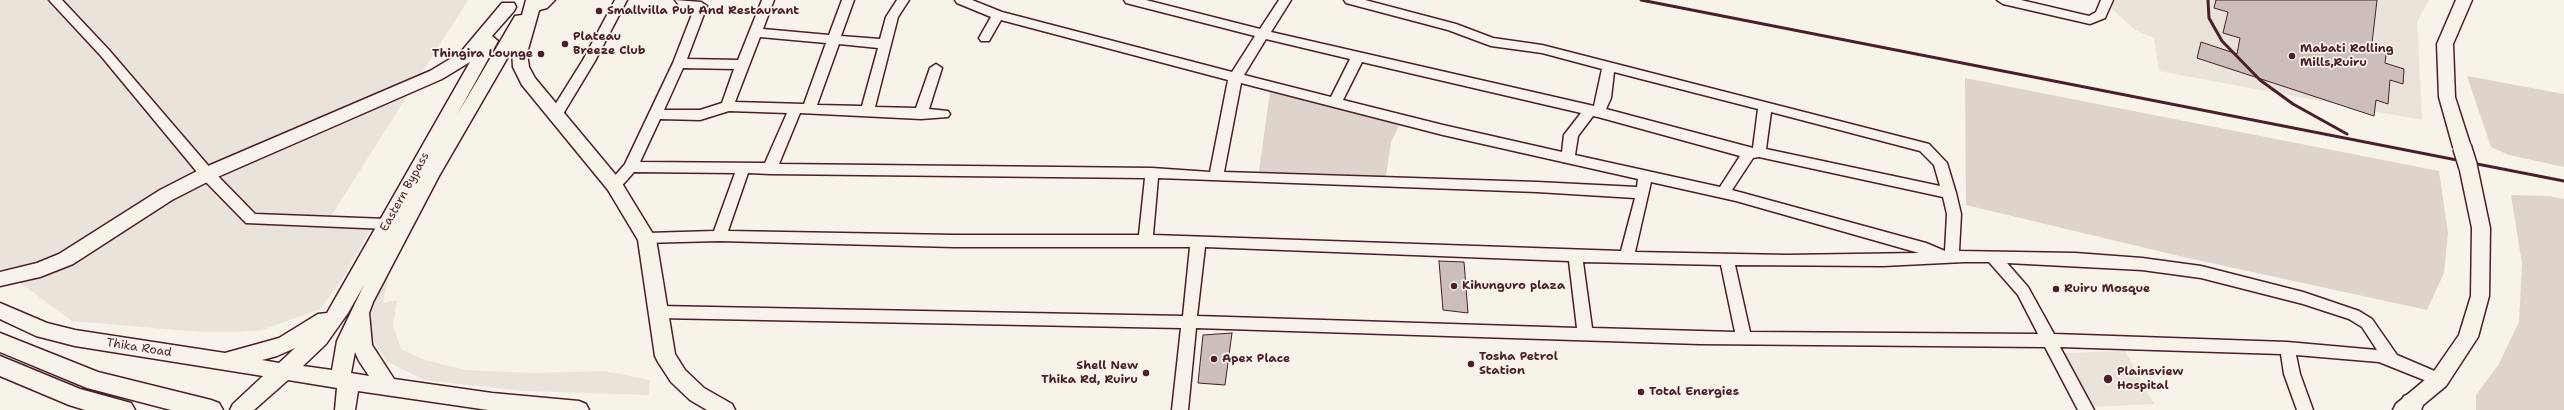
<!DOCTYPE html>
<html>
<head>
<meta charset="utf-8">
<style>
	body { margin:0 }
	canvas { display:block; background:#f7f3e8 }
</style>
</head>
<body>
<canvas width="2564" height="410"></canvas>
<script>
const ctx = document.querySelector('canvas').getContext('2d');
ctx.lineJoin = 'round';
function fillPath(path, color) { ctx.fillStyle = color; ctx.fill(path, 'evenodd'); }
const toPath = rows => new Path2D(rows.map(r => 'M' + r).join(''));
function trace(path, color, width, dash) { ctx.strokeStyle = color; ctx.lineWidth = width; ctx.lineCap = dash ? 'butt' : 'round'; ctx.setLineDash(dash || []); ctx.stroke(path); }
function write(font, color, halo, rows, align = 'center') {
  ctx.font = font + ' "Shantell Sans",sans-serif'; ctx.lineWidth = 3.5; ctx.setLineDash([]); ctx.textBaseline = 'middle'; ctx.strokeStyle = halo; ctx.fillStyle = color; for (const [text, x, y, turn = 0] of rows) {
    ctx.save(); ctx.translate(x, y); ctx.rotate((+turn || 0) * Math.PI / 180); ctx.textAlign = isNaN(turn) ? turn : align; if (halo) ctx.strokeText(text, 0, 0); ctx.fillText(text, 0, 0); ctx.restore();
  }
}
const built = toPath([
	[0,0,468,0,324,227,370,230,343,278,320,309,262,330,240,332,200,332,72,321,0,268],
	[2113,0,2429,0,2417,22,2422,120,2159,71,2154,38,2135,30,2111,8],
	[384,279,388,279,383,303,397,300,393,325,401,349,422,359,465,370,533,373,604,371,650,380,649,395,524,391,424,380,386,361,370,334,370,296],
	[2125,351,2154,404,2091,407,2064,353]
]);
const green = toPath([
	[2467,76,2564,94,2564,167,2509,155,2491,147],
	[1965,78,2439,171,2448,233,2444,273,2427,310,2179,256,1966,205],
	[1270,91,1400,124,1391,142,1385,183,1258,179],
	[2511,195,2549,196,2564,199,2564,410,2476,410,2476,395,2499,364,2519,322,2522,264]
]);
const building = toPath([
	[2216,0,2377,0,2372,43,2387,47,2385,63,2404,69,2403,84,2390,80,2388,104,2376,100,2374,116,2197,58,2201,42,2237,54,2240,38,2223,33,2228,12,2214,8,2216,0],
	[1439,261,1464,262,1468,313,1443,310,1439,261],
	[1232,333,1225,385,1198,383,1203,335,1232,333]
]);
const minor = toPath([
	[49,0,62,0,109,50,212,170,255,214,387,219,392,220,394,224,392,228,387,229,246,223,202,178,101,56,49,0],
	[541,0,555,0,547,8,532,12,528,11,526,8,528,5,541,0],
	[615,0,627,0,595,61,560,119,550,119,548,116,583,60,615,0],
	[675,0,701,2,707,6,687,59,738,60,762,0,774,0,763,29,829,35,842,0,854,0,841,36,880,39,886,17,897,0,909,0,898,17,875,107,916,108,930,68,936,64,942,68,929,109,948,111,950,114,948,117,921,119,800,113,779,164,1152,168,1210,172,1228,80,1001,20,989,41,981,41,979,38,991,17,957,3,955,0,972,0,1002,12,1232,72,1255,36,1126,3,1124,0,1146,0,1260,29,1279,0,1291,0,1271,32,1594,106,1602,69,1542,53,1491,46,1448,30,1346,3,1344,0,1365,0,1456,24,1493,38,1542,45,1929,144,1947,163,1956,193,1961,214,1959,251,2075,253,2142,258,2201,266,2303,292,2359,311,2372,319,2397,355,2444,375,2447,380,2444,385,2439,386,2379,362,2296,355,2300,374,2313,410,2297,410,2284,374,2281,354,2060,347,2094,410,2078,410,2045,347,1700,344,1196,328,1188,410,1172,410,1181,328,659,318,654,316,652,312,654,308,659,306,1183,316,1190,247,954,247,719,241,642,243,640,239,642,235,647,233,714,231,735,173,634,172,619,189,614,190,607,185,625,164,673,63,694,9,680,7,675,0],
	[760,37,826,43,804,104,735,102,760,37],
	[1266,39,1350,59,1331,97,1244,75,1266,39],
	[839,44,878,48,862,106,817,105,839,44],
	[1362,62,1581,113,1564,135,1562,152,1443,125,1343,100,1362,62],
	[683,68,734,69,722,103,700,110,664,110,683,68],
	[1614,72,1758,109,1753,148,1606,109,1611,98,1614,72],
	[1241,83,1443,135,1638,179,1637,187,1537,182,1224,172,1241,83],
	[729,111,787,113,765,163,640,162,660,119,700,120,729,111],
	[1771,112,1920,151,1934,165,1940,186,1766,149,1771,112],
	[1593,116,1598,117,1740,156,1720,187,1575,155,1578,136,1593,116],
	[1759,157,1943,197,1947,214,1945,251,1926,243,1732,190,1753,158,1759,157],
	[748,173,770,174,1145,178,1139,235,954,235,728,231,748,173],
	[1158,178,1537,192,1635,198,1621,251,1153,235,1158,178],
	[1651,182,1736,201,1919,253,1787,255,1635,252,1651,182],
	[1205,247,1569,261,1577,328,1197,316,1205,247],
	[1583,262,1721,265,1735,332,1592,328,1583,262],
	[1964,262,1989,262,2018,295,2038,334,1750,332,1735,265,1883,266,1964,262],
	[2007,263,2142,270,2201,278,2303,304,2349,319,2362,327,2377,350,2287,342,2054,334,2028,287,2007,263],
	[1997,0,2021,0,2089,16,2096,12,2101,0,2113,0,2105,18,2090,24,2003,4,1997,0]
]);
const major = toPath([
	[526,0,542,0,527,53,529,67,535,78,620,180,656,239,675,354,685,370,704,388,732,404,735,410,707,410,690,400,671,382,658,362,655,356,638,240,608,190,522,85,513,67,512,50,439,176,373,302,369,313,372,345,394,379,492,393,579,401,586,404,589,410,488,410,358,391,355,410,335,410,337,388,288,380,254,410,230,410,233,404,263,376,75,346,36,336,0,319,0,303,47,323,75,330,225,353,279,338,318,314,327,313,470,62,442,79,213,179,172,200,73,264,40,277,0,286,0,272,37,263,59,254,160,190,201,169,430,71,460,53,502,3,514,3,516,7,514,11,492,36,498,41,457,115,515,16,522,15,526,0],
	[364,285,337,341,332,370,303,366,326,344,348,313,364,285],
	[295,348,279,363,262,360,277,356,295,348],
	[355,352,359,361,369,376,351,373,355,352],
	[2456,0,2472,0,2453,44,2455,97,2471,147,2468,151,2462,153,2456,151,2453,147,2439,97,2437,44,2456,0],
	[2468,160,2474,161,2477,166,2490,228,2489,296,2478,337,2446,386,2417,410,2393,410,2396,404,2432,374,2459,335,2471,296,2472,228,2459,166,2462,161,2468,160]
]);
const highway = toPath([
	[0,333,98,372,211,400,219,403,223,410,171,410,87,388,0,352,0,333],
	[0,356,80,389,131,403,135,410,85,410,69,405,0,376,0,356],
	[2412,393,2420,396,2424,403,2421,410,2397,410,2404,396,2412,393]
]);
const rail = toPath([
	[1641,0,2564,181],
	[2208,0,2209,18,2222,41,2260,80,2293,104,2347,134]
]);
const majorBridge = toPath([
	[2462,147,2468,166]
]);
const markers = [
	[599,11,4,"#4a1f2b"],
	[565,44,4,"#4a1f2b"],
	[541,54,4,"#4a1f2b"],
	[2292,56,4,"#4a1f2b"],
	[1454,286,4,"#4a1f2b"],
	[2056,289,4,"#4a1f2b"],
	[1214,359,4,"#4a1f2b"],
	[1471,364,4,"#4a1f2b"],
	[1146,373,4,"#4a1f2b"],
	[2108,379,5,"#4a1f2b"],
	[1641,392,4,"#4a1f2b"]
];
const poiNames = [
	["Smallvilla Pub And Restaurant",607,11],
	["Plateau",573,37],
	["Breeze Club",573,51],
	["Mabati Rolling",2300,49],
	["Mills,Ruiru",2300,63],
	["Thingira Lounge",533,54,"right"],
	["Kihunguro plaza",1462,286],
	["Ruiru Mosque",2064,289],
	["Tosha Petrol",1479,357],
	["Station",1479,371],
	["Apex Place",1222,359],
	["Shell New",1138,366,"right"],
	["Thika Rd, Ruiru",1138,380,"right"],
	["Plainsview",2117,372],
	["Hospital",2117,386],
	["Total Energies",1649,392]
];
const streetNames = [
	["Eastern Bypass",405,192,-61],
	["Thika Road",139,348,9]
];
fillPath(built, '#eae3da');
fillPath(green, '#ded4cc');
fillPath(building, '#ccbfb9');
trace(building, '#4a1f2b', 1);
trace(minor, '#4a1f2b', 3);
trace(major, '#4a1f2b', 3);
trace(highway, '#4a1f2b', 3);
fillPath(minor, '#f7f3e8');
fillPath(major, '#f7f3e8');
fillPath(highway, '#f7f3e8');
trace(rail, '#4a1f2b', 3);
trace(majorBridge, '#4a1f2b', 21, []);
trace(majorBridge, '#f7f3e8', 18);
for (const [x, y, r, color] of markers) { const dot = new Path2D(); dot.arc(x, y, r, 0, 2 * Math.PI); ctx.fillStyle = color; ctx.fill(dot); trace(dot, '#f7f3e8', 1.5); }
write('bold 12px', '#4a1f2b', '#f7f3e8', poiNames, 'left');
write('12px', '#4a1f2b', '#f7f3e8', streetNames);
</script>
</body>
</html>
